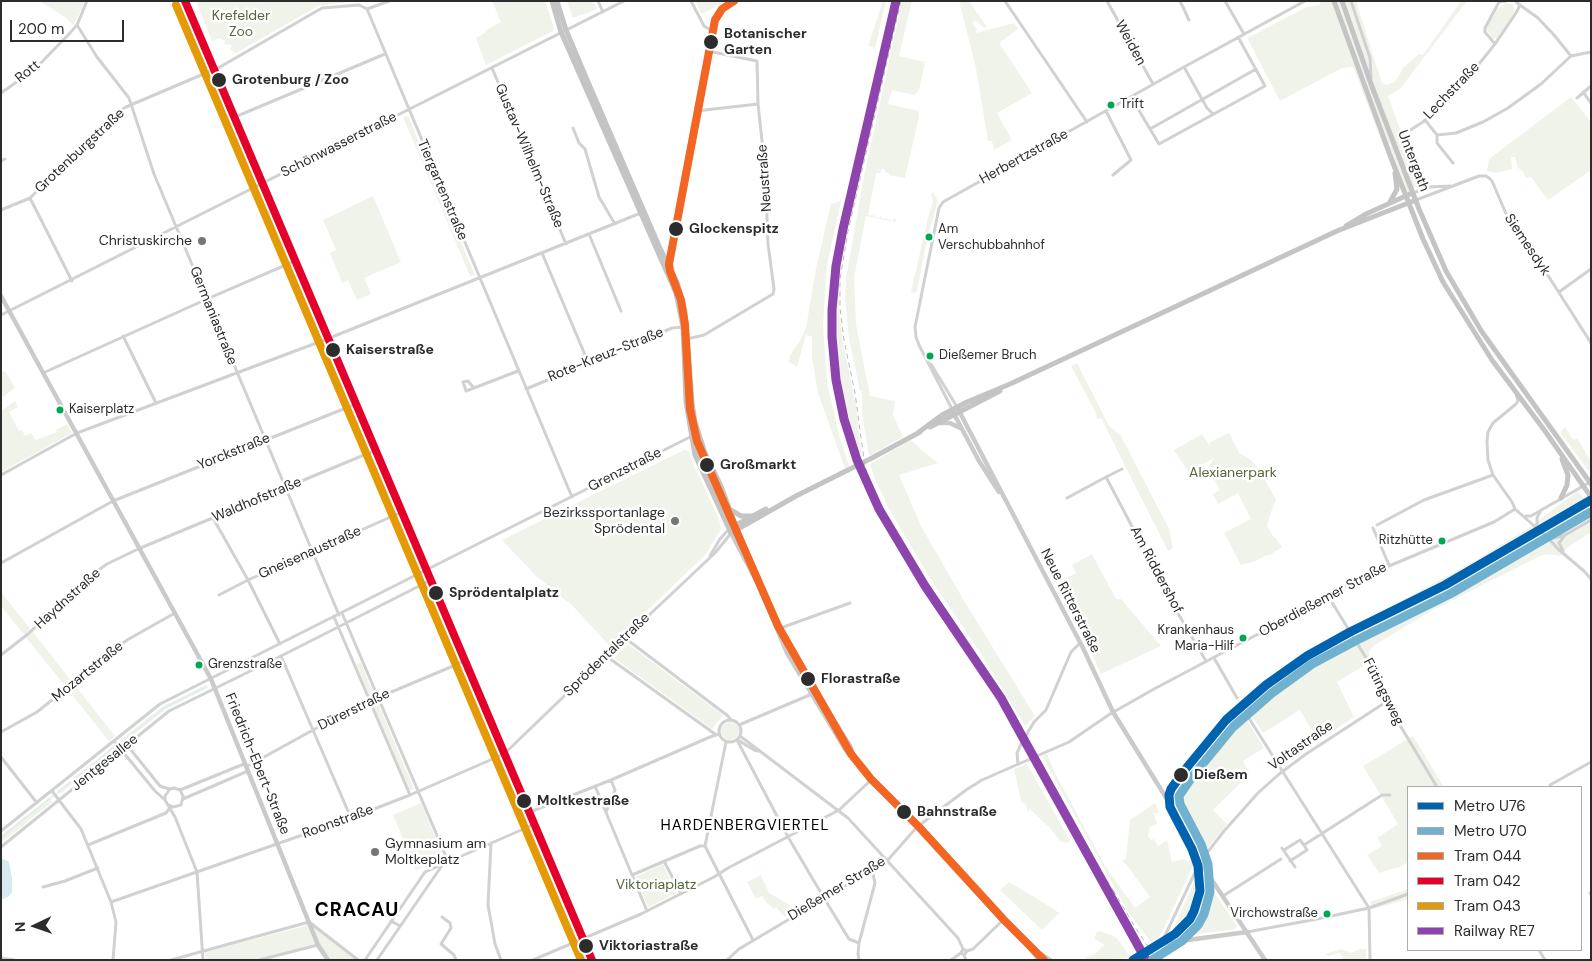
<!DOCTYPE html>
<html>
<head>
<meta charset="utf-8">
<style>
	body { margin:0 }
	#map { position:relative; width:1592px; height:961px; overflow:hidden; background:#fff; font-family:"DM Sans",sans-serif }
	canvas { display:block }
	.frame { position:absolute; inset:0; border:2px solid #2c2c2c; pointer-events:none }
	.legend { position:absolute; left:1407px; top:786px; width:175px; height:165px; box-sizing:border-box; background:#fff; border:1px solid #ababab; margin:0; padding:6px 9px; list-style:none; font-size:15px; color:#2c2c2c }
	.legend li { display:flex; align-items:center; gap:10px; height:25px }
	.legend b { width:25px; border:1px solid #ababab }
	.north { position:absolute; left:10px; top:901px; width:50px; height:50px; -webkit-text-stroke:4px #fff; paint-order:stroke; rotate:267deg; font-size:14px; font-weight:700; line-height:20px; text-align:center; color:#2c2c2c }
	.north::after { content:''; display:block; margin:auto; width:18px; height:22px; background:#2c2c2c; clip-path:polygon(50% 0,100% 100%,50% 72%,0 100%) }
	.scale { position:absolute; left:10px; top:20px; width:114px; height:22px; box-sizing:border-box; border:2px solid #2c2c2c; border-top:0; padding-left:6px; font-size:15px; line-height:18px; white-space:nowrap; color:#2c2c2c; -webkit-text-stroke:4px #fff; paint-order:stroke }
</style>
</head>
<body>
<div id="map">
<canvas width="1592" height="961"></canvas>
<div class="frame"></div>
<ul class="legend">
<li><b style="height:6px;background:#0063af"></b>Metro U76</li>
<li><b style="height:6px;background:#70b1d0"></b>Metro U70</li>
<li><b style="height:6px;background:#f26522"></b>Tram 044</li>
<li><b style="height:6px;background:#e4002b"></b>Tram 042</li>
<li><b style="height:6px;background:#e39a04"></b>Tram 043</li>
<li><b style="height:6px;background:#8e44ad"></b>Railway RE7</li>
</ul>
<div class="north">N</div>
<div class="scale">200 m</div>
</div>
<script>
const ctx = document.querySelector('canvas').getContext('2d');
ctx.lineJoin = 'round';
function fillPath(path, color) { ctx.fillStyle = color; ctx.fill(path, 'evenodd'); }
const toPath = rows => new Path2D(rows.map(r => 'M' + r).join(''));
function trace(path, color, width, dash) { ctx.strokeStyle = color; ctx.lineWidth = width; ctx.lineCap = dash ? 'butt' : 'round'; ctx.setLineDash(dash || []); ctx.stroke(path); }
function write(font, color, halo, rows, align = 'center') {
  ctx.font = font + ' "DM Sans",sans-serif'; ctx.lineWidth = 5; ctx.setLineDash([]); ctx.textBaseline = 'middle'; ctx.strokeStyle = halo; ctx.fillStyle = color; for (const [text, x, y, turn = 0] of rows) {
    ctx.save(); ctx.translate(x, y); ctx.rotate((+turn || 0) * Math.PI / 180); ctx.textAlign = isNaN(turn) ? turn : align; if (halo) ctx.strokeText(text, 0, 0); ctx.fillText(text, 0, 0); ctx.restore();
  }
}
const green = toPath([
	[39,1,86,1,73,25,65,17],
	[196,1,356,1,318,6,236,53,230,49,232,45,224,44,225,41,219,38,212,41],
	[492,1,545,1,554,28,553,31,486,65,476,38,483,34,488,29,501,22],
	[567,1,593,1,597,9,573,18],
	[695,1,726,1,702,14],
	[883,1,886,1,875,48,868,46],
	[902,1,912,1,899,56,925,62,919,90,914,95,892,90,888,104,919,111,919,117,905,178,889,175,889,173,885,172,886,170,882,169,880,173,876,173,868,215,873,216,875,214,875,217,880,218,881,215,882,218,885,219,887,216,887,219,893,221,894,218,896,219,895,222,866,216,854,278,856,324,870,396,895,401,893,415,903,437,869,456,862,414,862,391,860,391,849,338,845,298,846,278,864,176],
	[959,1,969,1,987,27,983,27,975,20,972,23,977,29,976,33,1014,23,1018,29,999,43,1032,93,997,113,1012,140,994,150,992,141,988,141,976,68],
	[1320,1,1356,1,1376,65,1382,83,1386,85,1395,82,1403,68,1419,54,1423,55,1461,1,1467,1,1400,89,1388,96,1420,183,1403,196,1353,67,1342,68,1280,101,1247,38,1307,7,1320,5],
	[1506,3,1512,4,1514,7,1514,14,1497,38,1493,39,1487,30,1487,27,1498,8],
	[1571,97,1591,122,1591,170,1548,200,1531,177,1526,178,1523,171,1518,168,1515,157,1511,157,1512,169,1495,173,1487,171,1489,159],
	[408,116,475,275,470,276,403,117],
	[933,192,938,201,928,235,917,291,914,293,911,292,928,218,933,202,931,194],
	[373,196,401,262,364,278,371,294,357,300,348,280,342,283,330,253,336,250,323,220],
	[841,201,827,265,823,325,827,382,839,435,850,469,846,471,818,393,812,357,812,337,806,335,797,367,789,362,790,355,800,341,806,328,816,268,831,204],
	[845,229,847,230,840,267,839,308,843,343,856,405,862,460,858,462,842,406,835,353,835,289,837,266],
	[1077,363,1109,426,1121,436,1169,529,1173,548,1168,551,1101,418,1097,419,1096,417,1097,415,1071,366],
	[5,371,15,388,1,398,1,373],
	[15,401,18,407,9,412,19,431,22,430,25,436,31,433,36,440,57,432,56,430,67,424,72,433,1,472,1,411],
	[1565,427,1573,440,1577,438,1591,461,1591,471,1588,470,1560,432],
	[1229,433,1239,453,1251,460,1260,471,1274,496,1276,500,1271,512,1267,526,1274,538,1275,537,1282,547,1268,556,1267,555,1253,562,1241,565,1224,533,1251,519,1238,493,1218,504,1213,494,1220,490,1208,468,1214,458,1188,472,1174,450,1202,434,1210,446,1210,442],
	[911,440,924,452,938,463,899,475,921,526,963,599,1035,716,1025,726,979,651,931,580,888,507,876,481,870,464],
	[684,450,689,451,690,457,719,519,721,529,705,555,610,646,568,601,567,602,553,589,537,577,502,540],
	[1578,491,1591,508,1591,532,1568,547,1560,556,1547,554,1540,556,1433,610,1373,646,1369,651,1369,655,1372,661,1337,682,1354,717,1318,741,1300,710,1263,733,1246,707,1268,688,1310,659,1377,624,1372,617,1476,560,1527,529],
	[1092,554,1116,599,1121,599,1161,646,1101,674,1076,620,1056,583,1076,573,1072,565],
	[1,592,115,736,109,741,1,606],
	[628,644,723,715,712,729,614,658],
	[361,662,374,695,373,697,369,696,356,664],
	[207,684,208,688,166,709,60,794,57,791,163,706],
	[376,701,378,703,414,789,409,791,373,705,373,703],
	[1243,713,1264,748,1243,761,1250,774,1213,810,1227,824,1201,856,1174,798,1179,788,1210,747,1229,725],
	'721 731a9 9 0 1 1 18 0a9 9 0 1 1-18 0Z',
	[1413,736,1444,787,1408,787,1408,862,1402,866,1379,873,1367,855,1382,846,1377,838,1398,824,1363,766],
	[1047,754,1056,775,1105,866,1135,908,1150,897,1126,864,1122,861,1126,858,1130,820,1155,803,1159,812,1154,814,1157,824,1150,827,1148,836,1151,840,1154,839,1158,846,1167,840,1172,862,1184,859,1186,861,1193,861,1193,866,1161,934,1153,945,1128,912,1042,756],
	[1027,764,1070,841,1067,843,1060,841,1050,828,1030,809,1028,812,1026,805,1021,801,1014,769],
	[50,797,52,802,1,843,1,835],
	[421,803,444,858,416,870,393,815],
	[663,864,677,893,648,907,635,877],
	[1198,873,1199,876,1203,876,1237,926,1235,929,1175,937,1172,935,1170,937],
	[761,875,769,893,788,904,794,912,785,917,776,907,774,909,765,901,762,896,756,899,747,882],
	[1009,882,1054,909,1059,913,1042,930,1000,890],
	[1408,889,1408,899,1373,909,1370,902],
	[312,922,361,960,325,960,315,946,266,960,206,960,205,952,305,926],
	[1100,931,1116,937,1131,958,1082,960,1096,953,1104,945,1094,938,1097,932],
	[1341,949,1352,953,1359,949,1366,949,1366,960,1341,960,1343,957,1340,953,1328,956,1325,954]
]);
const water = toPath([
	[4,859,9,862,12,878,12,892,9,896,4,899,1,898,1,860]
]);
const stream = toPath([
	[119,744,164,708,206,687],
	[56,794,116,746],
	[1,838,53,796]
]);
const street = toPath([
	[598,1,603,12],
	[691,1,704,26,712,31],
	[1005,1,1087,122],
	[1107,1,1153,84],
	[1180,1,1189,20],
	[1225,1,1244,34],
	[1351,1,1370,58,1371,78],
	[1520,5,1538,18,1554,35,1571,56],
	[367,9,572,497],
	[77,25,97,57,129,98,154,174,339,615],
	[1495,44,1485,32,1485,28,1499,2,1506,1],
	[1184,67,1207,108,1213,114],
	[492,68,566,244],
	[1583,92,1591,103],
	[1,93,35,69,69,34,77,25,87,1],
	[1131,97,1159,144,1265,86,1238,37],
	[1577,98,1591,86],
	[696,111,758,104],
	[1106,111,1131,160,1113,175],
	[235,117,385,54],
	[1425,120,1437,135,1456,133,1483,122,1508,108,1541,84,1571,56,1591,52],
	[573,128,579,143,585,149,599,197,615,224],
	[1150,129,1256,69],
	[1404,134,1423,122,1443,105,1463,84,1495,44,1516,13,1520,5,1515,1],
	[1437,135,1437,143,1453,163],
	[1,161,5,159],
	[1413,193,1430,187,1450,186],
	[30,198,72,281],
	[1416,200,1479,176,1486,176,1489,178,1492,181,1510,223,1549,277,1591,343],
	[1,210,30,198,119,111,126,107,220,67,322,8,359,5,367,9,389,1],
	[589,234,621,311],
	[542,253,588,362],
	[1559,292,1591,269],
	[1,315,624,1],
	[123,336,156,403],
	[687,339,704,335,773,294,774,289,768,244,765,169,758,104,757,61,708,51],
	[931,364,957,407],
	[43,373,207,299,295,261],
	[474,388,466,391,463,382,468,381,474,388,518,371],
	[526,389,672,328,683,327],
	[1516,394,1518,401,1516,404,1493,423,1488,432,1487,442,1488,460,1493,475,1512,502,1515,509,1549,539,1558,549,1584,571,1591,579],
	[952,409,919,345,916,337,915,327,939,208,943,202,1184,67,1305,1],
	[1,475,77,433,327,339,641,213],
	[1106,477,1122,469],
	[1067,498,1106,477,1176,610,1206,661],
	[1526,516,1531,516,1590,482],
	[213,518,248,580,280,644],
	[1377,525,1424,500,1493,475],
	[1373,528,1389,565],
	[1537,528,1537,518,1540,512],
	[1550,539,1565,535,1591,520],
	[1563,551,1559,543,1565,535],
	[710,556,720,539,729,529],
	[1,563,113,501,356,404],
	[219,595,248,580,402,512],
	[1328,596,1381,682,1386,695,1386,702,1437,787],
	[342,613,448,861],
	[334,617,410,795],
	[778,629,850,603],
	[625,638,728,716,731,720],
	[1,655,28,634,90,576,107,564,138,549,376,450],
	[281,656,351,818],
	[606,656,715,734],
	[1214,658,1237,698],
	[1245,712,1369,908,1370,960],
	'719 731a11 11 0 1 1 22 0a11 11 0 1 1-22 0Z',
	[739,725,812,694],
	[1,732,37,712,127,640,175,613],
	[740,736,848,818,958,938,963,949],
	[737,740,788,837,824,898,849,939,859,943],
	[738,740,754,750,758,751],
	[114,741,155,791,165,800],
	[726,742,705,846,753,940],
	[127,745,160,786,169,789],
	[1,757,37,803],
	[1018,764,1017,753,1022,742,1034,722,1046,710,1071,652,1080,643],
	[246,767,313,730,370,701,465,661],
	[1550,785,1591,762],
	[595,786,647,911],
	[180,790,244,764],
	[52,791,81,829,111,902,116,922,113,960],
	[183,799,248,771],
	[168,805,173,807,181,805,183,796,180,790,174,788,170,789,165,796,165,800,175,817,197,872,203,960],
	[530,812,611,780,710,737,719,734],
	[606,812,615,790,611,780],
	[1,831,160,704,692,436],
	[491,843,488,905,495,944,501,960],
	[88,845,166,813,170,808],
	[1304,845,1382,795,1390,795],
	[1,847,169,711,283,655,431,580],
	[1282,848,1295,867],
	[1284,850,1300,840,1304,845,1307,850,1290,861],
	[664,861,681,894],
	[632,875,700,846,705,846],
	[43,887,65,881,98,868],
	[1590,893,1591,894],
	[1223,896,1281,859],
	[111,902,351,818,410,795,504,754,611,651,716,552,731,533],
	[442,917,450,923,451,928,441,944,454,955,456,960],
	[391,921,400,926],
	[1247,932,1317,919,1369,908,1408,894],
	[1161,944,1200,862,1224,831,1258,793,1278,775,1306,754,1386,702],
	[1539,950,1545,960],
	[967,951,973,949,1003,920],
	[964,955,967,951,963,949,961,953,964,955,966,960],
	[1,958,14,960],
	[171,960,309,922,358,960],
	[259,960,318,945],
	[365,960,425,872,535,824],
	[377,960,443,864],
	[533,960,641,914,714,877,728,868,839,810,871,780],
	[727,960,739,949,887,861,917,827,966,790,982,780,1069,742,1110,714,1154,689,1315,604,1358,579,1494,522,1515,509],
	[859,960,858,954,859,943,875,883,872,869],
	[951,960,961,953]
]);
const secondary = toPath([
	[186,1,593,960],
	[668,265,698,101,715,20,720,10,733,1],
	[1,296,211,679,318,945,328,960],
	[958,409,1083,648,1113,712,1165,796,1200,862,1265,960],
	[953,412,979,461,999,492],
	[939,423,950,423,960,428],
	[737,529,755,573],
	[731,533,758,584,787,653,845,749,871,780,917,827,1028,946,1039,960],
	[780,632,832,717,850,746,855,759],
	[1031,948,1050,960],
	[1135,960,1160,945,1166,943,1247,932]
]);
const primary = toPath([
	[552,1,561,32,676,293,683,327,686,402,695,455,731,533,796,496],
	[557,1,566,30,588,82,659,246,677,282,685,312,692,402,695,422,705,453,721,486,737,529],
	[1334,1,1391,158,1423,239,1443,282,1492,360,1545,431,1591,497],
	[1342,1,1371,84,1419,209,1446,271,1482,332,1591,484],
	[1390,202,1397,189,1395,173],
	[1346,226,1366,214,1410,194],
	[930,427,1000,391],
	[919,432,942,415,967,402,1010,384,1337,231,1416,200],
	[695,445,729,519,735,524],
	[794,497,872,458,920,432],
	[1561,498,1567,485,1568,475,1562,459],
	[731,510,741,516,751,516],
	[734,526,766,509]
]);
const rail = toPath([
	[901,1,848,231,840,280,840,308,844,340,855,393,865,467,874,494,890,525,927,584,998,689,1093,858,1116,895],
	[1113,890,1135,927,1157,960]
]);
const rail1 = toPath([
	[896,1,843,229,836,266,832,310,832,337,836,380,844,419,857,460,879,509,925,586,1001,698,1146,960]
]);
const tram1 = toPath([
	[734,1,722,9,715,20,669,264,670,271,681,300,685,325,690,409,697,441,778,626,851,754,871,779,919,827,1004,920,1044,960]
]);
const tram2 = toPath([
	[185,1,592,960]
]);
const tram3 = toPath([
	[176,5,581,960]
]);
const metro1 = toPath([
	[1133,960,1175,934,1190,919,1194,911,1200,891,1198,866,1192,849,1170,807,1169,795,1171,789,1184,771,1226,720,1266,685,1307,656,1350,632,1445,585,1591,500]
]);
const metro2 = toPath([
	[1152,960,1182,941,1198,925,1204,914,1210,892,1208,864,1201,844,1180,804,1179,796,1192,777,1233,727,1272,693,1312,664,1355,641,1450,594,1591,512]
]);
const markers = [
	[711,42,8,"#2c2c2c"],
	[219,80,8,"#2c2c2c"],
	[1111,105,4.5,"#00a651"],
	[676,229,8,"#2c2c2c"],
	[929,237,4.5,"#00a651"],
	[202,241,5,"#767676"],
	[333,350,8,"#2c2c2c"],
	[930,356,4.5,"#00a651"],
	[60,410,4.5,"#00a651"],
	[707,465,8,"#2c2c2c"],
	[675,521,5,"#767676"],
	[1442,541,4.5,"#00a651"],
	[436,593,8,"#2c2c2c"],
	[1243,638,4.5,"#00a651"],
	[199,665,4.5,"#00a651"],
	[808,679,8,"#2c2c2c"],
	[1181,775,8,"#2c2c2c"],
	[524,801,8,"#2c2c2c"],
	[904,812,8,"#2c2c2c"],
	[375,852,5,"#767676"],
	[1327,914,4.5,"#00a651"],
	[586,946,8,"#2c2c2c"]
];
const busNames = [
	["Trift",1120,105],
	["Am",938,230],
	["Verschubbahnhof",938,246],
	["Dießemer Bruch",939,356],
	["Kaiserplatz",69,410],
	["Ritzhütte",1433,541,"right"],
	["Krankenhaus",1234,631,"right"],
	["Maria-Hilf",1234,647,"right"],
	["Grenzstraße",208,665],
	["Virchowstraße",1318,914,"right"]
];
const parkNames = [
	["Krefelder",241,16],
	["Zoo",241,32],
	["Alexianerpark",1233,473],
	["Viktoriaplatz",656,885]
];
const stopNames = [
	["Botanischer",724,34],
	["Garten",724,50],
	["Grotenburg / Zoo",232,80],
	["Glockenspitz",689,229],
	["Kaiserstraße",346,350],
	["Großmarkt",720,465],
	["Sprödentalplatz",449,593],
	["Florastraße",821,679],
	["Dießem",1194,775],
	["Moltkestraße",537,801],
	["Bahnstraße",917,812],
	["Viktoriastraße",599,946]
];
const streetNames = [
	["Weiden",1130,43,61],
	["Rott",28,72,-39],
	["Lechstraße",1452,91,-46],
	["Schönwasserstraße",339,145,-27],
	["Grotenburgstraße",80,151,-43],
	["Gustav-Wilhelm-Straße",529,156,67],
	["Herbertzstraße",1024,157,-29],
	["Untergath",1413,161,69],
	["Neustraße",765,178,-94],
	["Tiergartenstraße",442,190,67],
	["Siemesdyk",1527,245,56],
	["Germaniastraße",213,316,68],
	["Rote-Kreuz-Straße",606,355,-22],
	["Yorckstraße",234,452,-22],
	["Grenzstraße",625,470,-27],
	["Waldhofstraße",257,500,-23],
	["Gneisenaustraße",310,553,-24],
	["Am Riddershof",1156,570,62],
	["Haydnstraße",68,599,-42],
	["Oberdießemer Straße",1323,600,-28],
	["Neue Ritterstraße",1070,601,63],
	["Sprödentalstraße",607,655,-44],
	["Mozartstraße",88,672,-39],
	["Fütingsweg",1383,692,63],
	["Dürerstraße",354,710,-26],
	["Voltastraße",1301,746,-35],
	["Jentgesallee",105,763,-39],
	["Friedrich-Ebert-Straße",257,764,68],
	["Roonstraße",338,822,-20],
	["Dießemer Straße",837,889,-31]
];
const poiNames = [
	["Christuskirche",192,241],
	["Bezirkssportanlage",665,513],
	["Sprödental",665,529],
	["Gymnasium am",385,844,"left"],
	["Moltkeplatz",385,860,"left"]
];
const neighbourhoodNames = [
	["HARDENBERGVIERTEL",745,826]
];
const districtNames = [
	["CRACAU",357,911]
];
fillPath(green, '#f0f3ea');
fillPath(water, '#d6eaf0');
trace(stream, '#d6eaf0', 1);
trace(street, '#d1d1d1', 3);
trace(secondary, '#cacaca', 4.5);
trace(primary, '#c4c4c4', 5);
trace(rail, '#b8b8b8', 1, [5, 4]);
trace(rail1, '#8e44ad', 9);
trace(tram1, '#f26522', 8);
trace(tram2, '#e4002b', 8);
trace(tram3, '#e39a04', 8);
trace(metro1, '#0063af', 9);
trace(metro2, '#70b1d0', 9);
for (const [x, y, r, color] of markers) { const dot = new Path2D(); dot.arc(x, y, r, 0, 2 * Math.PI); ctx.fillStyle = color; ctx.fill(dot); trace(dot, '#fff', 2); }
write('13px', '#2c2c2c', '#fff', busNames, 'left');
write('14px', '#556739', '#fff', parkNames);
write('bold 14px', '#2c2c2c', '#fff', stopNames, 'left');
write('14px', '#2c2c2c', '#fff', streetNames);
write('14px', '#2c2c2c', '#fff', poiNames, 'right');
ctx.letterSpacing = '1px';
write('15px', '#000', '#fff', neighbourhoodNames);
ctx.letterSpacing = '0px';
ctx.letterSpacing = '1px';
write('bold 19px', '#000', '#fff', districtNames);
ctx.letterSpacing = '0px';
</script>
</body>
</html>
